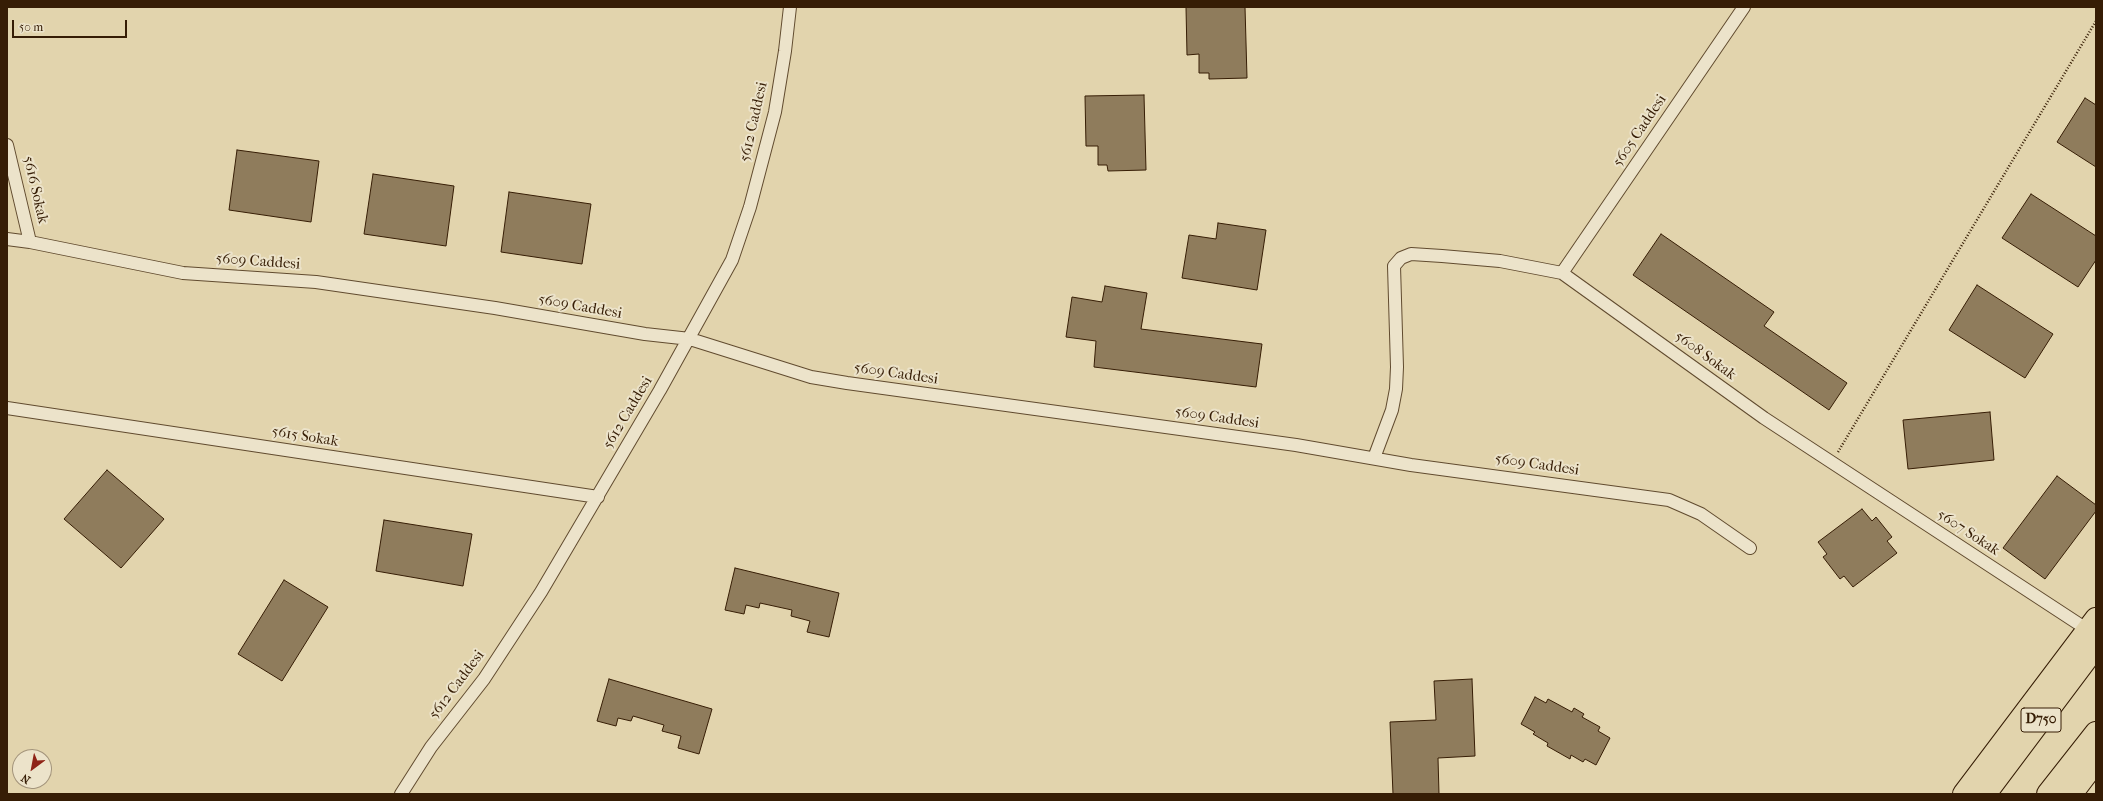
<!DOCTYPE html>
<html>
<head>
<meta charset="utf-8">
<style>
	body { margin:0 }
	#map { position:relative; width:2103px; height:801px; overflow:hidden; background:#e2d4ad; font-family:"IM FELL French Canon",serif }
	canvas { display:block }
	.frame { position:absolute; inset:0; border:8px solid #361d05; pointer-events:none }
	.north { position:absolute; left:12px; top:749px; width:40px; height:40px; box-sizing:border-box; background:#ece3ca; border:1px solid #a3947b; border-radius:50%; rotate:212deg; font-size:11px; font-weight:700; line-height:16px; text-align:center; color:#361d05 }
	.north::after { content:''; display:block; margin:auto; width:14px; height:18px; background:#8f2418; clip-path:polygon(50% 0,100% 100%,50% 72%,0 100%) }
	.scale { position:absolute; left:12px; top:20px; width:115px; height:18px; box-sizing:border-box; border:2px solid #361d05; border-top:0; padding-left:5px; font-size:12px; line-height:14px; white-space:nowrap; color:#361d05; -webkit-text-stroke:3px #ece3ca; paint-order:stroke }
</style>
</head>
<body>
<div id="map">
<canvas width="2103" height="801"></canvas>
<div class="frame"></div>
<div class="north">N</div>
<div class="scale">50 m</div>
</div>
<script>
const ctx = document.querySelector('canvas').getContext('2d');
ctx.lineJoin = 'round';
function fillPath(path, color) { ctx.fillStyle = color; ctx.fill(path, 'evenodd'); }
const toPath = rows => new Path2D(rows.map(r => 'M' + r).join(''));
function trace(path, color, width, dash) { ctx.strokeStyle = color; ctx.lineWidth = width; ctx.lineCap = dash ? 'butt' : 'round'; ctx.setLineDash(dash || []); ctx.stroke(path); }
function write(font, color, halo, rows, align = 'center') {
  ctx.font = font + ' "IM FELL French Canon",serif'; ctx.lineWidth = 4; ctx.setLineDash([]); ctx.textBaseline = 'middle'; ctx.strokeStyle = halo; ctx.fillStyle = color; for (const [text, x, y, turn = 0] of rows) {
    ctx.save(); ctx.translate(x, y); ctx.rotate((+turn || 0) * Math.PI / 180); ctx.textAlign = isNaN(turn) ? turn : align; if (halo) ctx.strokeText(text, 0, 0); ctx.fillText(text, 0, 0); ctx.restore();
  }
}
const building = toPath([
	[1186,7,1245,7,1247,78,1209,79,1209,73,1199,73,1199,54,1187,55,1186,7],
	[1144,95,1146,170,1108,171,1107,165,1098,165,1098,146,1086,146,1085,96,1144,95],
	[2085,98,2096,105,2096,167,2057,142,2085,98],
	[237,150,319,161,311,222,229,210,237,150],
	[373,174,454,186,446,246,364,234,373,174],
	[509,192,591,204,582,264,501,252,509,192],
	[2031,194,2096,236,2096,260,2078,287,2002,238,2031,194],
	[1218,223,1266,230,1257,290,1182,278,1189,235,1216,239,1218,223],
	[1661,234,1774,312,1764,326,1847,383,1829,410,1633,275,1661,234],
	[1977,285,2053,334,2025,378,1949,330,1977,285],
	[1105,286,1147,293,1141,329,1262,344,1256,387,1094,367,1096,341,1066,337,1072,297,1102,302,1105,286],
	[1990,412,1994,460,1908,469,1903,420,1990,412],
	[107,470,164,519,121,568,64,519,107,470],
	[2057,476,2096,505,2096,511,2045,579,2003,548,2057,476],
	[1862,509,1872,521,1876,517,1892,537,1887,541,1897,553,1853,587,1844,576,1840,579,1823,557,1827,554,1818,542,1862,509],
	[384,520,472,534,463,586,376,571,384,520],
	[735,568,839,593,829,637,807,632,810,621,791,616,792,610,760,603,759,608,746,605,744,614,725,610,735,568],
	[284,580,328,607,282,681,238,654,284,580],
	[609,679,712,709,699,754,678,748,681,736,662,731,664,725,633,716,631,721,618,718,616,726,597,721,609,679],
	[1472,679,1475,756,1438,758,1439,794,1393,794,1390,722,1436,720,1434,681,1472,679],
	[1535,697,1546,703,1548,699,1572,712,1574,708,1584,714,1582,717,1600,727,1598,731,1610,738,1596,765,1585,759,1583,762,1571,755,1570,759,1547,746,1548,743,1533,734,1535,732,1521,724,1535,697]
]);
const path = toPath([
	[1838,452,2096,21]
]);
const street = toPath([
	[7,145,30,242],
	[7,239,30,242,183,273,316,282,495,308,645,334,690,339,811,377,847,383,1296,445,1411,465,1669,500,1701,514,1750,548],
	[1562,273,1744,7],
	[7,408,598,497],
	[1374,458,1392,410,1396,389,1397,367,1394,266,1401,258,1411,254,1442,256,1500,261,1562,273,1764,418,2088,630],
	[401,794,431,747,484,679,541,592,660,390,732,260,750,207,775,112,785,51,790,7]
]);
const highway = toPath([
	[1964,794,2096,619],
	[1985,794,2096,646],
	[2048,794,2096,733],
	[2071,794,2096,761]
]);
const shields = [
	[2041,720,40]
];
const shieldNames = [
	["D750",2041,720]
];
const streetNames = [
	["5612 Caddesi",754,122,-77],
	["5605 Caddesi",1640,131,-56],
	["5616 Sokak",35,190,77],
	["5609 Caddesi",258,262,4],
	["5609 Caddesi",580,307,10],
	["5608 Sokak",1705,356,36],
	["5609 Caddesi",896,374,8],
	["5612 Caddesi",628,413,-59],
	["5609 Caddesi",1217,418,8],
	["5615 Sokak",305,437,9],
	["5609 Caddesi",1537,465,8],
	["5607 Sokak",1968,533,33],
	["5612 Caddesi",457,685,-53]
];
fillPath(building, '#8f7c5c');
trace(building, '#361d05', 1);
trace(street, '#614b2f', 14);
trace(highway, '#361d05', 24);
trace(path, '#361d05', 2.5, [1, 2]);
trace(street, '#ece3ca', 12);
trace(highway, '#e2d4ad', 22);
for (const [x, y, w] of shields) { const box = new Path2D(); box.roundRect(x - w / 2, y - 12, w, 24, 3); ctx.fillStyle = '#ece3ca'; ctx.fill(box); trace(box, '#361d05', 1); }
write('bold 14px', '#361d05', null, shieldNames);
write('15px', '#361d05', '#ece3ca', streetNames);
</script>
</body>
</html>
